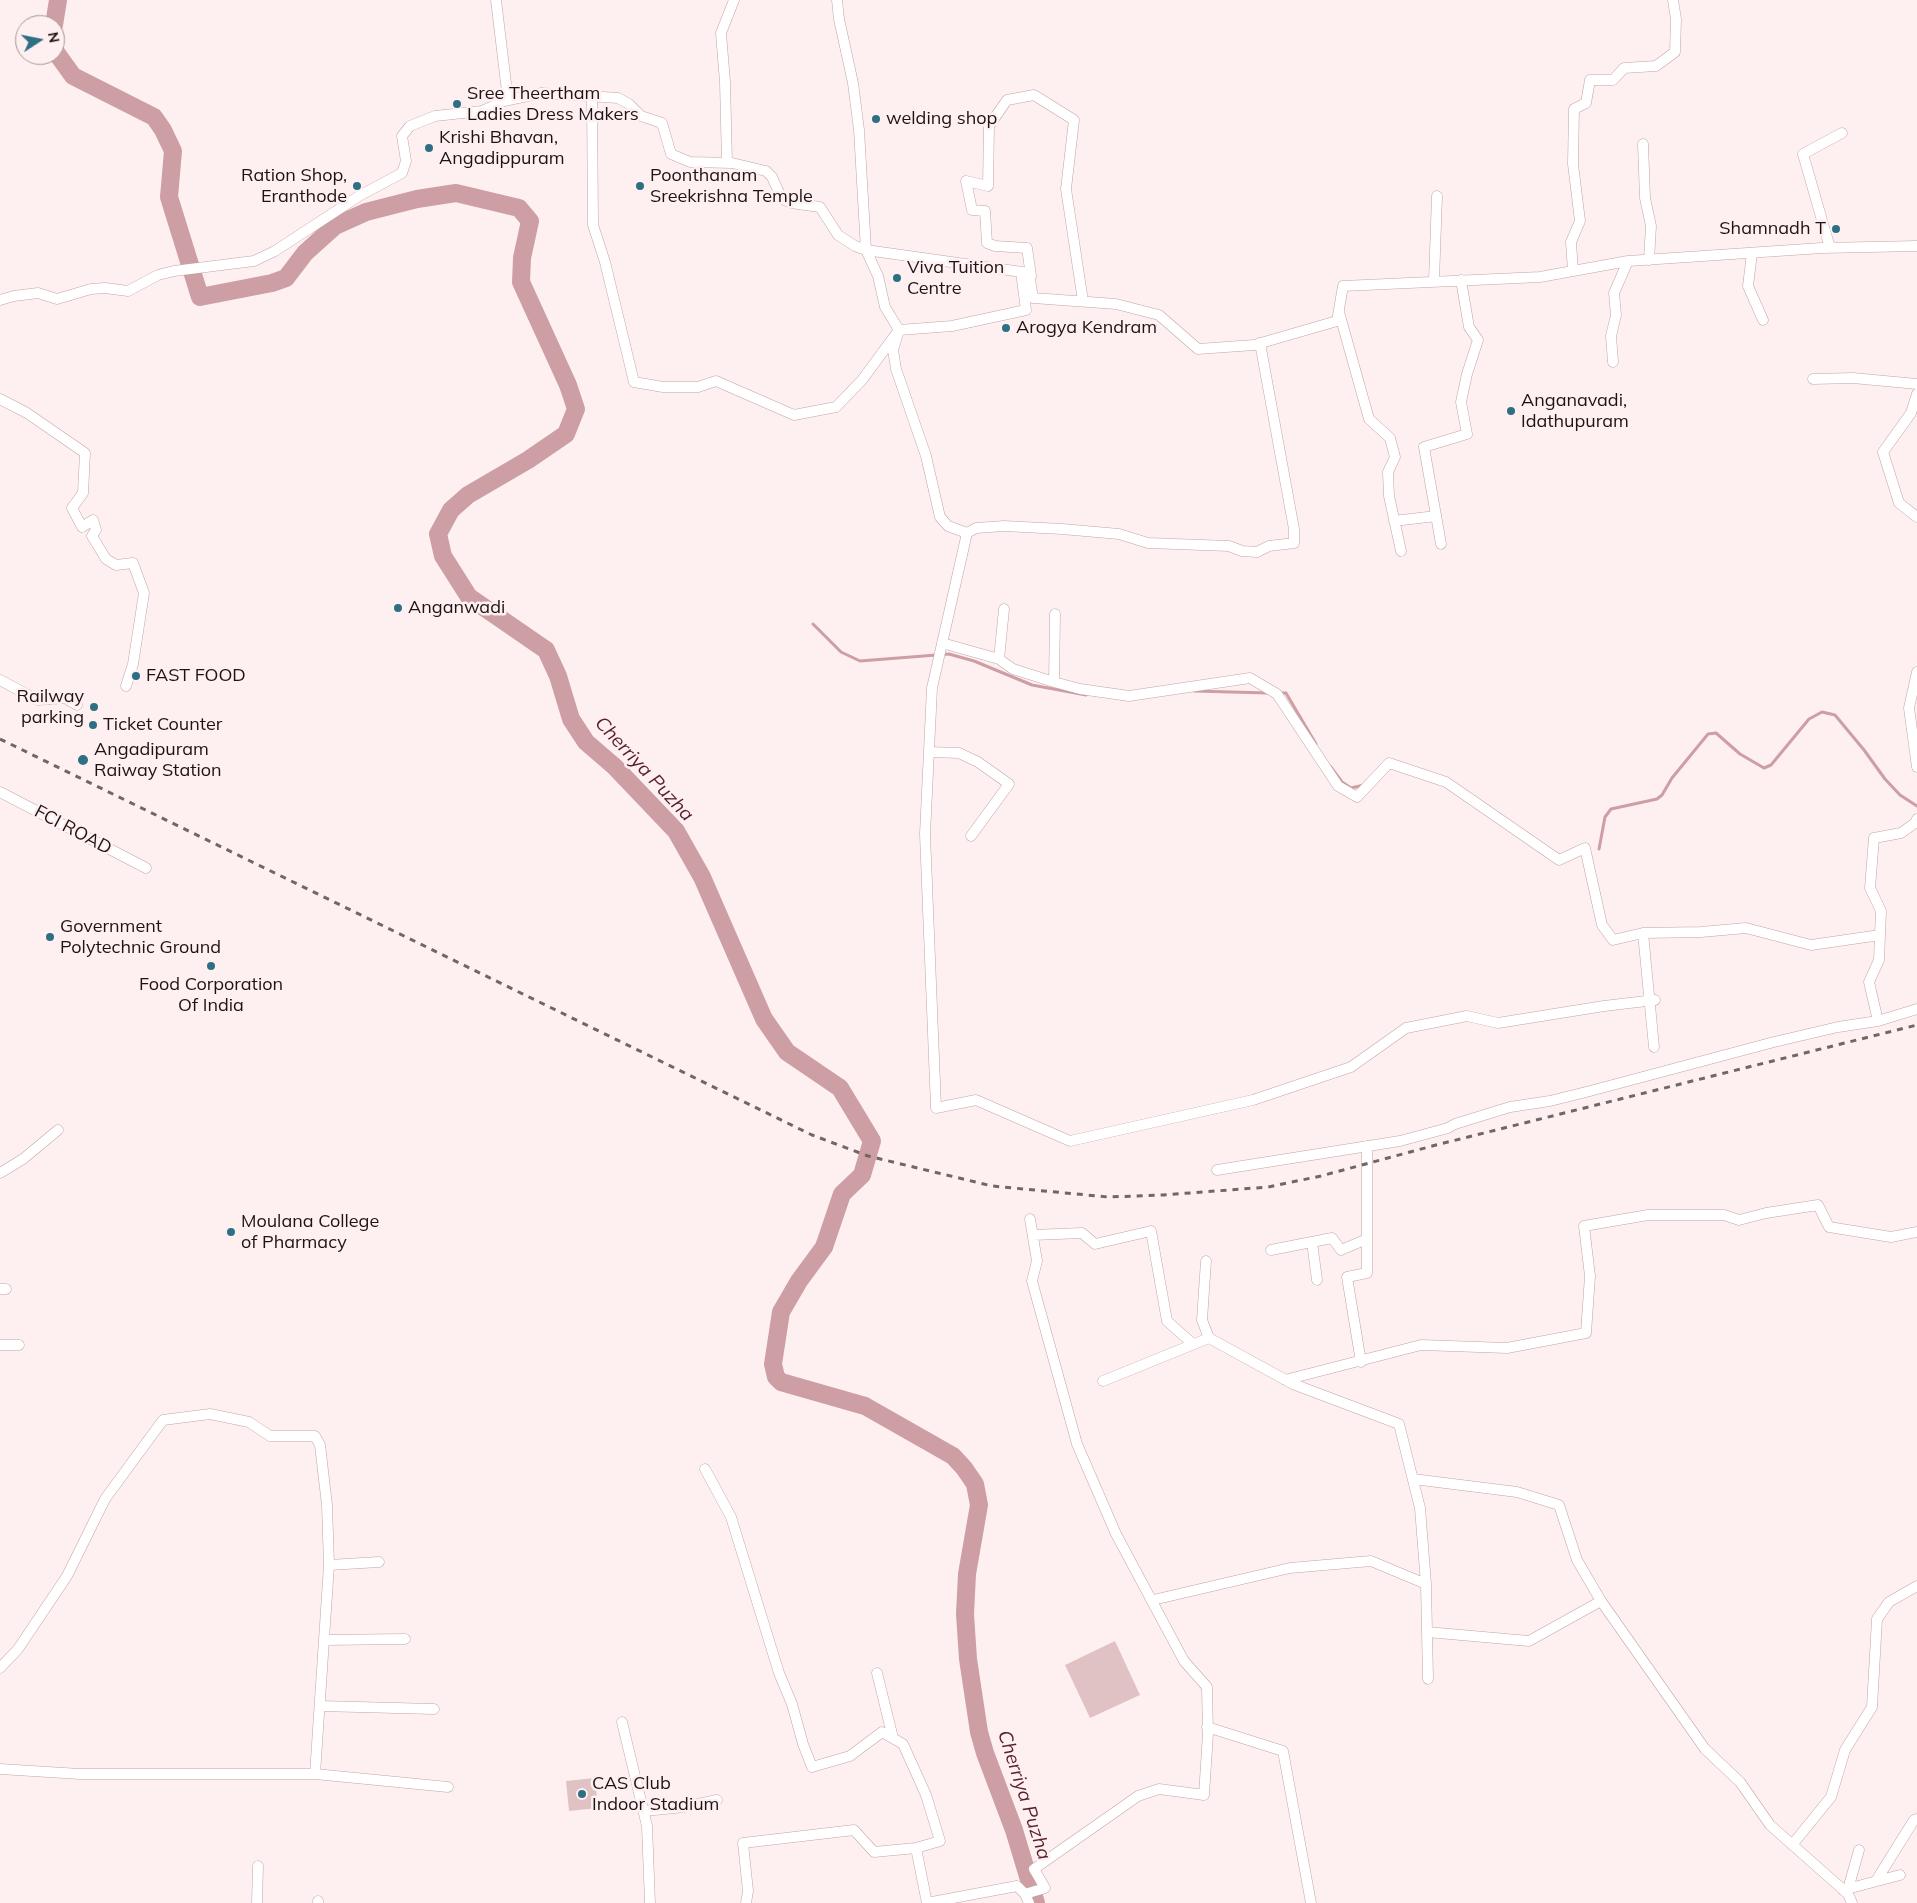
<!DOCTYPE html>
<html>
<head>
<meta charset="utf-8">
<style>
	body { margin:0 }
	#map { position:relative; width:1917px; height:1903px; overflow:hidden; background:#fef0f1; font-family:Mulish,sans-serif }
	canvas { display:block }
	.north { position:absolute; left:15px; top:15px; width:50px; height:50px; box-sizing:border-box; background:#fef0f1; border:1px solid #a49899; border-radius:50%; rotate:79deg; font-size:14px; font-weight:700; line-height:20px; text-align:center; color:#1e1314 }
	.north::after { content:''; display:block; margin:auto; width:18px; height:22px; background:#2e6f83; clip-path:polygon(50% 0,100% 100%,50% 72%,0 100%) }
</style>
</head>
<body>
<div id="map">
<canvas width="1917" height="1903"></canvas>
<div class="north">N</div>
</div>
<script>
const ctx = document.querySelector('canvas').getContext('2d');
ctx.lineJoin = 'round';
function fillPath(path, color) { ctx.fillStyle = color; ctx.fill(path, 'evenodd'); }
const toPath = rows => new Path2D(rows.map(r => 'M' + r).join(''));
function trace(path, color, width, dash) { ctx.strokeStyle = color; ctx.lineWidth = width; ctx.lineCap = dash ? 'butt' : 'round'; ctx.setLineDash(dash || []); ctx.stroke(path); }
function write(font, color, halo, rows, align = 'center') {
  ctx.font = font + ' Mulish,sans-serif'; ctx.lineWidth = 5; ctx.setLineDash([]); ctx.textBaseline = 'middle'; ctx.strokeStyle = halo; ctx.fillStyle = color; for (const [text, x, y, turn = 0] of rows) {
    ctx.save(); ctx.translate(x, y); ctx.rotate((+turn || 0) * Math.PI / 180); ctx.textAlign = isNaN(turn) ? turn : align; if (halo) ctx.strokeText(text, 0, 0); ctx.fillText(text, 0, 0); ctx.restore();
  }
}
const green = toPath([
	[1115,1641,1140,1695,1090,1718,1065,1665],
	[595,1778,598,1808,569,1811,566,1781]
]);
const stream = toPath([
	[813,624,841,652,860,661,949,654,974,661,1032,685,1086,695],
	[1194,691,1268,693],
	[1279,693,1286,693,1316,744],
	[1330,766,1342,782,1351,788,1364,785],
	[1599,849,1605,817,1611,809,1657,799,1662,795,1672,778,1708,734,1716,733,1740,754,1764,768,1771,765,1809,719,1822,712,1835,715,1864,750,1885,779,1900,795,1917,806]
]);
const river = toPath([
	[54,25,58,0],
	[55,51,73,76,154,117,163,130,173,151,169,197,200,297,272,283,286,278,305,253,335,226,366,212,417,199,456,193,519,208,530,221,522,258,521,282,568,385,576,409,566,434,528,460,468,495,451,510,438,534,443,556,469,597,546,650,558,676,571,719,586,742,615,767,676,831,702,877,764,1019,787,1052,840,1088,872,1141,862,1175,842,1194,824,1247,799,1281,781,1312,773,1364,776,1377,781,1382,865,1406,953,1456,964,1468,975,1484,979,1505,967,1574,965,1614,968,1659,979,1732,985,1753,1014,1830,1036,1903]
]);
const street = toPath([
	[496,0,508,100],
	[837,0,839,19,853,83,859,130,866,250,878,276,885,307,899,330,893,350,896,369,926,456,940,517,948,526,967,533,932,688,925,834,936,1108,976,1100,1070,1141,1253,1100,1351,1067,1406,1028,1467,1016,1498,1023,1604,1006,1655,1000],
	[592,98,593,225,605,262,634,382,663,387,698,387,716,381,794,415,836,407,862,380,899,330,952,326,1026,310,1021,272],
	[1643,144,1645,198,1651,226,1649,260],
	[727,163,725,82,721,33,734,0],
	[1830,248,1803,154,1842,133],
	[1752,253,1748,286,1763,320],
	[1573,271,1571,242,1580,221,1573,164,1574,109,1586,103,1590,80,1613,80,1624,68,1656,66,1675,52,1676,19,1673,0],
	[1031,276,1027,248,995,246,987,243,985,211,972,210,966,181,988,186,989,126,1007,100,1034,95,1074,120,1066,189,1083,301],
	[1434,280,1437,196],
	[0,300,14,296,38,293,57,299,91,289,105,288,128,291,158,275,174,271,254,261,275,251,359,196,402,173,406,161,402,136,410,126,435,116,482,111,504,101,542,93,618,98,629,104,641,116,662,123,671,154,690,162,732,163,766,171,772,177,782,199,791,203,820,207,838,235,855,246,866,250,1029,273,1033,298,1116,304,1159,315,1198,349,1254,345,1337,321,1343,286,1540,277,1628,261,1822,248,1917,246],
	[1339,312,1369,419,1390,438,1395,457,1388,472,1389,496,1401,551],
	[1613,362,1611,336,1616,315,1614,293,1628,261],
	[1813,379,1853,378,1917,384],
	[1917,394,1911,413,1883,452,1899,503,1917,517],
	[0,399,27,413,85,453,83,493,72,508,82,527,93,520,96,530,92,536,106,559,116,565,133,563,144,593,133,664,126,686],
	[1394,521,1436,516],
	[967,533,976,528,1004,526,1062,529,1119,534,1148,543,1229,546,1242,551,1257,552,1269,546,1294,543,1294,529,1260,343],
	[1441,544,1424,447,1467,434,1461,402,1467,374,1478,340,1469,327,1461,280],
	[942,643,999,659,1013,669,1054,682,1080,689,1129,696,1250,678,1277,694,1338,786,1357,797,1389,763,1446,782,1559,860,1585,848,1602,925,1613,940,1643,933,1701,932,1746,928,1811,945,1880,935,1879,960,1869,982,1878,1021],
	[999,659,1004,609],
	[1917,672,1909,708,1917,767],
	[0,680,38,700,65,698,77,705],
	[1054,682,1055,614],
	[929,752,959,753,978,762,1009,784,971,836],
	[0,792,146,868],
	[1643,933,1654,1047],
	[1880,935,1881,911,1870,888,1874,838,1901,833,1915,823,1917,819],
	[1217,1170,1400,1141,1448,1128,1455,1124,1510,1107,1550,1101,1590,1091,1774,1042,1838,1027,1878,1021,1917,1009],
	[0,1173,23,1159,58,1130],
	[1033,1235,1082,1233,1095,1244,1151,1231,1167,1321,1193,1344],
	[1312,1242,1317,1280],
	[1271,1250,1332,1238,1341,1250,1367,1239],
	[1206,1261,1202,1320,1209,1338,1293,1384,1399,1424,1420,1508,1426,1584,1428,1679],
	[0,1289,6,1289],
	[0,1345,19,1345],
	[1361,1362,1347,1277,1367,1273,1367,1146],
	[1285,1380,1421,1345,1507,1348,1586,1333,1590,1276,1584,1226,1648,1215,1724,1215,1739,1220,1766,1213,1818,1205,1829,1227,1891,1237,1917,1232],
	[1103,1381,1209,1338],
	[705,1469,731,1517,779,1673,792,1704,803,1744,812,1767,850,1756,882,1732,903,1744,926,1795,940,1841,916,1848,927,1903],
	[1413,1479,1517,1492,1559,1505,1577,1560,1601,1601,1705,1749,1740,1782,1770,1825,1848,1894,1852,1903],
	[1153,1600,1290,1568,1371,1561,1426,1584],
	[1427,1632,1529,1641,1601,1601],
	[324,1640,405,1639],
	[0,1668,18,1649,67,1576,105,1499,163,1420,210,1414,249,1422,270,1436,315,1436,320,1445,327,1505,329,1565],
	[877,1673,893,1738],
	[320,1706,434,1709],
	[622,1722,647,1826,650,1903],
	[1207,1727,1283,1751,1311,1903],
	[0,1769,80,1774,315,1774,329,1565,379,1562],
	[315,1774,448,1787],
	[644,1811,684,1807,717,1800],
	[1792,1845,1831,1797,1845,1750,1872,1707,1877,1619,1889,1602,1917,1586],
	[1876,1881,1914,1820,1917,1819],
	[1848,1889,1859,1850],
	[1843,1890,1900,1875],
	[1025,1894,1045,1888,1034,1869,1138,1796,1159,1789,1204,1795,1208,1733,1207,1687,1184,1661,1116,1534,1077,1444,1032,1281,1037,1261,1030,1219],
	[257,1903,258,1866],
	[318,1903,318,1901],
	[746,1903,748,1891,743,1843,854,1830,874,1852,916,1848],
	[927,1903,1017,1886,1025,1894,1029,1903]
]);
const rail = toPath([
	[0,739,812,1135,868,1156,992,1186,1108,1197,1163,1195,1268,1187,1321,1176,1436,1145,1917,1025]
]);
const markers = [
	[457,104,5,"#2e6f83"],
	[876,119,5,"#2e6f83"],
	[429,148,5,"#2e6f83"],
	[357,186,5,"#2e6f83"],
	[640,186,5,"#2e6f83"],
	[1836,229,5,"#2e6f83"],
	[897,278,5,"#2e6f83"],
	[1006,328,5,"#2e6f83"],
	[1511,411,5,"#2e6f83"],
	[398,608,5,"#2e6f83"],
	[136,676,5,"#2e6f83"],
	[94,707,5,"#2e6f83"],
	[93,725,5,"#2e6f83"],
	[83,760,6,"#2e6f83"],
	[50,937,5,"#2e6f83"],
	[211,966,5,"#2e6f83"],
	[231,1232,5,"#2e6f83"],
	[582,1794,5,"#2e6f83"]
];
const poiNames = [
	["Sree Theertham",467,94],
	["Ladies Dress Makers",467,115],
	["welding shop",886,119],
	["Krishi Bhavan,",439,138],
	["Angadippuram",439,159],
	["Ration Shop,",347,176,"right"],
	["Eranthode",347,197,"right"],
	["Poonthanam",650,176],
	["Sreekrishna Temple",650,197],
	["Shamnadh T",1826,229,"right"],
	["Viva Tuition",907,268],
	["Centre",907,289],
	["Arogya Kendram",1016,328],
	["Anganavadi,",1521,401],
	["Idathupuram",1521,422],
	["Anganwadi",408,608],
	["FAST FOOD",146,676],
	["Railway",84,697,"right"],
	["parking",84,718,"right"],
	["Ticket Counter",103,725],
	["Angadipuram",94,750],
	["Raiway Station",94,771],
	["Government",60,927],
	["Polytechnic Ground",60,948],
	["Food Corporation",211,985,"center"],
	["Of India",211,1006,"center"],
	["Moulana College",241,1222],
	["of Pharmacy",241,1243],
	["CAS Club",592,1784],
	["Indoor Stadium",592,1805]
];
const streetNames = [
	["FCI ROAD",73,830,28]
];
const waterNames = [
	["Cherriya Puzha",644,769,47],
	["Cherriya Puzha",1024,1795,72]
];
fillPath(green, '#e1c2c4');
trace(stream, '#cd9fa4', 3);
trace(river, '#cd9fa4', 18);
trace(street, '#c2a4a6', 11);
trace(street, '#fff', 10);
trace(rail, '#716566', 3, [6, 6]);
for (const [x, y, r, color] of markers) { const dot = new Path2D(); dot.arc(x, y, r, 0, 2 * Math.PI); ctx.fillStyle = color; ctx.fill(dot); trace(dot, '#fef0f1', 2); }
write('18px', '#1e1314', '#fef0f1', poiNames, 'left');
write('18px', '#1e1314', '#fef0f1', streetNames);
write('italic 19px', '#581f2a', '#fef0f1', waterNames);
</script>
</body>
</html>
